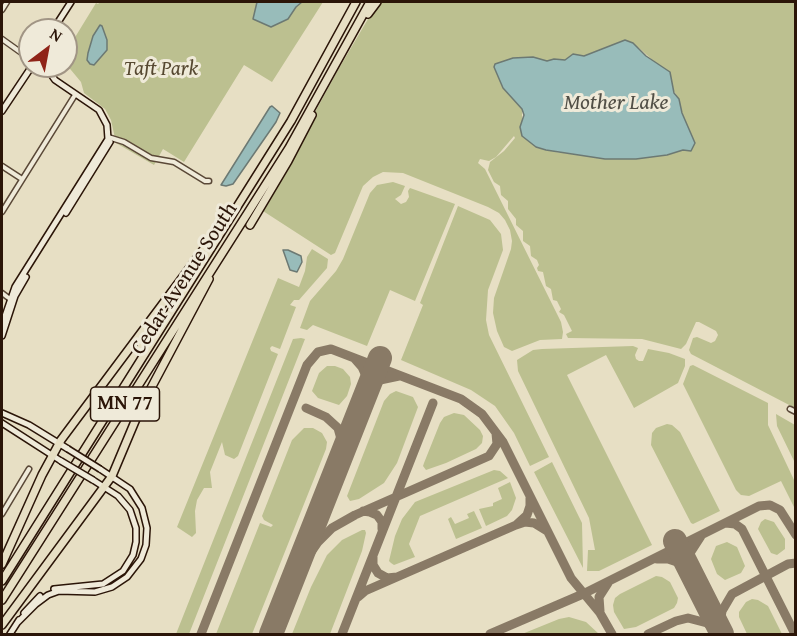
<!DOCTYPE html>
<html>
<head>
<meta charset="utf-8">
<style>
	body { margin:0 }
	#map { position:relative; width:797px; height:636px; overflow:hidden; background:#e7dfc4; font-family:"Gentium Book Plus",serif }
	canvas { display:block }
	.frame { position:absolute; inset:0; border:3px solid #2b1508; pointer-events:none }
	.north { position:absolute; left:18px; top:18px; width:60px; height:60px; box-sizing:border-box; background:#efead9; border:2px solid #a19585; border-radius:50%; rotate:32deg; font-size:16px; font-weight:700; line-height:24px; text-align:center; color:#2b1508 }
	.north::after { content:''; display:block; margin:auto; width:21px; height:27px; background:#8f2418; clip-path:polygon(50% 0,100% 100%,50% 72%,0 100%) }
</style>
</head>
<body>
<div id="map">
<canvas width="797" height="636"></canvas>
<div class="frame"></div>
<div class="north">N</div>
</div>
<script>
const ctx = document.querySelector('canvas').getContext('2d');
ctx.lineJoin = 'round';
function fillPath(path, color) { ctx.fillStyle = color; ctx.fill(path, 'evenodd'); }
const toPath = rows => new Path2D(rows.map(r => 'M' + r).join(''));
function trace(path, color, width, dash) { ctx.strokeStyle = color; ctx.lineWidth = width; ctx.lineCap = dash ? 'butt' : 'round'; ctx.setLineDash(dash || []); ctx.stroke(path); }
function write(font, color, halo, rows, align = 'center') {
  ctx.font = font + ' "Gentium Book Plus",serif'; ctx.lineWidth = 6; ctx.setLineDash([]); ctx.textBaseline = 'middle'; ctx.strokeStyle = halo; ctx.fillStyle = color; for (const [text, x, y, turn = 0] of rows) {
    ctx.save(); ctx.translate(x, y); ctx.rotate((+turn || 0) * Math.PI / 180); ctx.textAlign = isNaN(turn) ? turn : align; if (halo) ctx.strokeText(text, 0, 0); ctx.fillText(text, 0, 0); ctx.restore();
  }
}
const green = toPath([
	[100,2,323,2,272,82,244,65,184,162,163,149,154,165,116,143,111,120,105,109,84,93,81,82,66,64,66,52,96,3,98,4],
	[378,2,795,2,795,408,691,354,689,350,693,338,697,337,711,343,715,341,718,335,716,331,699,322,696,322,686,344,681,349,642,339,568,338,566,334,572,331,564,315,559,312,561,309,557,301,553,300,551,289,546,286,543,272,538,271,537,268,539,265,537,260,531,256,530,246,523,241,523,231,516,225,516,219,508,209,508,201,501,195,500,186,494,182,488,170,490,162,504,151,515,138,514,136,496,157,489,161,480,159,478,163,485,169,561,322,563,332,562,339,540,340,512,351,504,347,497,331,493,313,494,298,511,249,512,241,510,230,505,220,499,213,488,207,403,173,383,172,373,177,363,186,335,253,331,255,263,211,262,209,338,70],
	[625,40,639,48,657,64,679,99,682,113,695,143,687,151,683,150,667,155,627,159,605,159,599,157,555,152,522,123,522,109,503,88,494,67,513,58,533,57,547,61,554,59,565,60,573,54,584,56],
	[393,182,405,186,401,195,395,199,401,204,406,202,409,197,408,191,410,188,455,204,415,301,390,290,367,346,313,325,307,330,300,328,310,301,336,271,343,259,370,193,377,185],
	[458,206,490,220,501,234,503,250,488,290,486,320,489,335,549,457,530,466,514,433,495,406,471,390,401,360,423,305,420,303],
	[312,249,328,259,327,268,299,300,294,300,290,305,296,307,280,349,272,346,270,348,271,351,278,354,238,456,234,459,225,455,222,442,210,472,212,488,204,488,197,500,195,511,196,533,192,537,177,527,278,278,299,287,305,271,307,257],
	[301,338,305,339,189,634,176,634,293,339],
	[633,346,638,348,635,355,636,359,639,361,643,361,648,349,669,353,685,359,685,366,678,383,634,408,606,355,567,375,652,545,599,571,587,571,588,550,595,550,589,518,518,371,517,360,533,350,542,349],
	[693,365,768,403,768,425,795,482,795,509,781,481,749,496,741,495,736,490,683,384,690,366],
	[327,366,335,366,343,369,350,377,351,384,347,396,339,405,318,398,312,391,319,373],
	[396,391,413,397,418,407,397,463,384,483,359,499,350,501,347,496,384,401,390,394],
	[454,413,464,415,480,430,483,436,482,443,476,449,446,463,426,470,423,466,424,463,440,423,444,417],
	[776,414,795,425,795,463,777,426],
	[667,424,672,425,680,432,720,511,693,524,691,523,651,445,652,433,656,428],
	[304,428,313,428,322,433,327,442,326,449,252,634,216,634,260,523,271,527,273,525,264,520,262,516,292,440],
	[552,462,582,523,583,568,534,472],
	[494,470,500,471,508,478,420,516,409,544,415,557,394,565,391,563,389,561,395,536,402,519,415,502],
	[510,482,516,498,512,510,507,516,486,526,479,509,493,506,493,503,502,499,498,488],
	[474,511,482,528,456,539,448,519,451,517,455,524,469,518,467,514],
	[765,519,774,522,785,539,785,549,777,555,771,553,758,529,761,522],
	[362,530,365,530,366,533,362,551,330,634,292,634,311,587,327,555,342,540],
	[727,542,737,547,745,566,741,573,725,580,717,574,711,559,716,546],
	[656,576,662,577,670,582,678,598,677,603,674,608,636,627,624,629,614,612,613,605,615,598,620,594],
	[752,599,758,600,768,606,782,634,747,634,739,617,739,612,746,602],
	[569,617,586,622,599,634,522,634,559,619]
]);
const water = toPath([
	[257,2,302,2,296,7,288,19,271,27,253,19,257,2],
	[100,25,102,26,107,40,107,50,94,65,90,64,87,60,88,53,93,36,100,25],
	[625,40,633,43,646,56,670,72,674,93,679,99,682,113,695,143,691,151,683,150,667,155,636,159,605,159,546,150,536,147,522,136,520,127,524,115,522,109,503,88,494,67,495,64,513,58,533,57,547,61,554,59,565,60,573,54,584,56,625,40],
	[272,106,280,113,276,122,233,184,226,186,221,185,270,107,272,106],
	[283,250,288,250,301,256,302,262,297,272,290,270,283,250]
]);
const taxiway = toPath([
	[355,359,362,367,366,376,366,395,380,380,399,376],
	[306,408,326,417,338,428,343,446,336,470],
	[530,498,530,506,527,515,516,525,525,522,534,523,547,531],
	[363,511,370,512,377,515,382,522,382,529],
	[726,523,735,524,742,529,795,634],
	[657,559,668,559,677,562,691,573,690,553,701,536],
	[397,577,516,525],
	[358,597,365,591,397,577,387,578,378,573,373,565,373,557],
	[283,606,305,561,318,542,332,528,355,515,489,456,497,444,496,433],
	[600,611,599,597,608,583],
	[201,634,307,365,318,352,331,349,461,399,482,414,503,442,571,578,600,613,612,634],
	[342,634,433,403],
	[490,634,583,594,759,506,770,505,780,510,796,535],
	[648,634,676,621,688,618,707,623,720,634],
	[723,634,720,624,722,611,732,594,788,564,796,563]
]);
const runway = toPath([
	[675,541,722,634],
	[271,634,380,358]
]);
const street = toPath([
	[2,10,7,2],
	[2,39,30,59],
	[108,137,124,142,151,158,174,162,205,181,209,181],
	[2,166,22,179],
	[2,212,75,95],
	[2,293,10,299],
	[790,409,796,412],
	[2,514,29,469]
]);
const secondary = toPath([
	[53,30,71,2],
	[2,111,32,66],
	[66,213,110,142],
	[2,325,15,287,108,139,107,125,99,110,55,80,45,66],
	[2,336,15,296,26,277],
	[2,413,29,425,68,449],
	[2,423,61,461],
	[54,589,103,584,123,571,133,555,136,542,136,528,130,510,118,496,93,480],
	[24,613,40,596],
	[18,622,36,604,48,595,59,591,95,592,112,587,127,577,141,559,146,545,147,528,142,508,130,489,100,469],
	[10,634,19,620]
]);
const highway = toPath([
	[368,14,377,2],
	[250,225,288,161,312,115],
	[2,564,42,475,61,440,209,242],
	[2,581,291,121,356,2],
	[2,600,289,148,370,2],
	[2,625,112,476,141,407,209,279]
]);
const secondaryBridge = toPath([
	[68,449,100,469],
	[61,461,93,480]
]);
const shields = [
	[125,404,69]
];
const shieldNames = [
	["MN 77",125,404]
];
const parkNames = [
	["Taft Park",161,70]
];
const streetNames = [
	["Cedar Avenue South",185,279,-57]
];
const waterNames = [
	["Mother Lake",616,103]
];
fillPath(green, '#bcc090');
fillPath(water, '#98bcba');
trace(water, '#6c7973', 1.5);
trace(taxiway, '#897a66', 9);
trace(runway, '#897a66', 24);
trace(street, '#5a4837', 7);
trace(secondary, '#2b1508', 8);
trace(highway, '#2b1508', 10);
trace(street, '#efead9', 4);
trace(secondary, '#efead9', 5);
trace(highway, '#e7dfc4', 7);
trace(secondaryBridge, '#2b1508', 8, []);
trace(secondaryBridge, '#efead9', 5);
for (const [x, y, w] of shields) { const box = new Path2D(); box.roundRect(x - w / 2, y - 17, w, 34, 4.5); ctx.fillStyle = '#efead9'; ctx.fill(box); trace(box, '#2b1508', 1.5); }
write('bold 20px', '#2b1508', null, shieldNames);
write('italic 21px', '#564831', '#efead9', parkNames);
write('21px', '#2b1508', '#efead9', streetNames);
write('italic 22px', '#514f46', '#efead9', waterNames);
</script>
</body>
</html>
